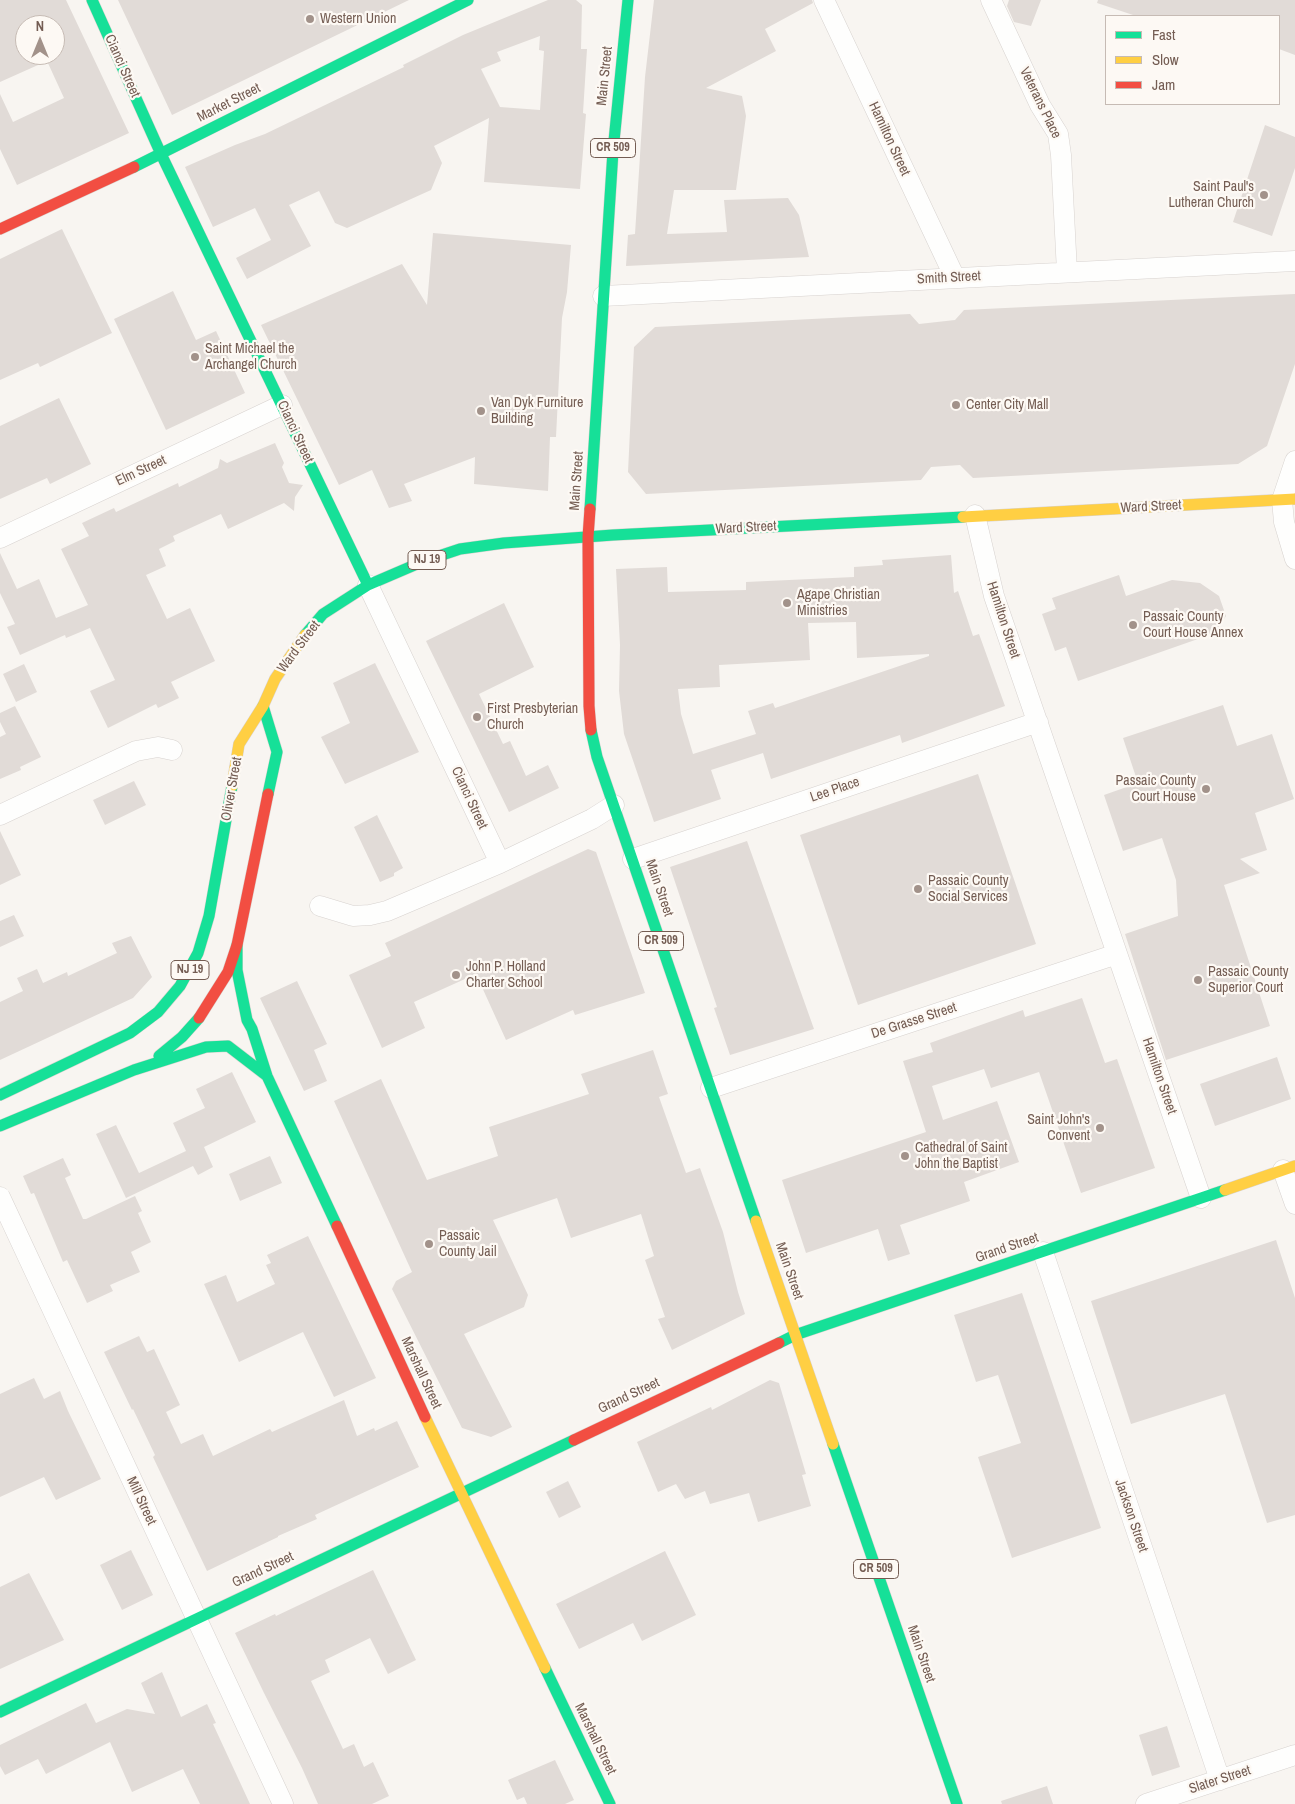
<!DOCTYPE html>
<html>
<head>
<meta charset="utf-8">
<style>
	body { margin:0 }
	#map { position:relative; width:1295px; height:1804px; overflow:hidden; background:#f8f5f1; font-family:"Archivo Narrow",sans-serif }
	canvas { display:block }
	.legend { position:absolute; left:1105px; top:15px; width:175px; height:90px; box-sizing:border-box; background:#fdf9f4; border:1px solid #c6bbb4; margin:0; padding:6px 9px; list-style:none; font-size:15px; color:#745d53 }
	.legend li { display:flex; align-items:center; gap:10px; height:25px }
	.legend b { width:25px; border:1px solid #c6bbb4 }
	.north { position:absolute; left:15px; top:15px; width:50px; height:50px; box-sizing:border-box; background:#fdf9f4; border:1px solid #c6bbb4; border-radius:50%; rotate:0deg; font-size:14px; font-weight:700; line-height:20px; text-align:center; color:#745d53 }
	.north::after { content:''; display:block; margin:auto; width:18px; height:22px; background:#a2928a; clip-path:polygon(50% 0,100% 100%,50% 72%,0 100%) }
</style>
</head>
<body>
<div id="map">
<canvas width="1295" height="1804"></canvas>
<ul class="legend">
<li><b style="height:6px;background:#16e098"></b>Fast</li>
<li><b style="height:6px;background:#ffcf43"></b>Slow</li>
<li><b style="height:6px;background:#f24e42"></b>Jam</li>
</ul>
<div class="north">N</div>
</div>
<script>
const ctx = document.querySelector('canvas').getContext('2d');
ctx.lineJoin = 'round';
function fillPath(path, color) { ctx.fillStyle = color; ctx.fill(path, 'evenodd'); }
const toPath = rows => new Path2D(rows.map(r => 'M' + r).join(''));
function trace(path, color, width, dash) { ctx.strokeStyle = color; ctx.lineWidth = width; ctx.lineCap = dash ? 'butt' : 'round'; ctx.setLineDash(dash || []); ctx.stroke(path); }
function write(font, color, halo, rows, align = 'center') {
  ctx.font = font + ' "Archivo Narrow",sans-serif'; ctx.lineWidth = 4.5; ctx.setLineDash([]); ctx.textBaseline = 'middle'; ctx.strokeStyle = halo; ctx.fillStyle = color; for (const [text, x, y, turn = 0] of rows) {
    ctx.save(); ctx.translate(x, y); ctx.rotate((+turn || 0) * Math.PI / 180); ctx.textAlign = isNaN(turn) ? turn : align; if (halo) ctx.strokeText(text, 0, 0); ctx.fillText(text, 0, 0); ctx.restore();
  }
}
const building = toPath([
	[0,0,66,0,129,133,17,185,0,149,0,94,13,122,64,98,47,61,0,82],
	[25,25,55,25,55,55,25,55],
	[118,0,409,0,172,115],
	[548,0,576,0,582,5,581,49,587,49,583,113,586,114,580,189,484,182,489,118,434,146,442,163,431,190,347,228,335,223,319,191,289,205,311,246,247,279,236,258,271,240,255,208,213,227,185,167,235,145,265,134,404,67,403,65,463,35],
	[540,36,539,50,544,51,540,110,500,107,481,69,501,61,497,52],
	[654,0,812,0,813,3,765,29,776,51,706,88,742,96,746,116,736,190,674,190,667,234,727,232,724,200,788,198,799,215,809,257,626,266,628,235,635,234,645,77],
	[1009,0,1041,0,1031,26,1014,22,1007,6],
	[1098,0,1295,0,1295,55,1279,49,1279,16,1136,16,1097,3],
	[1265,125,1295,137,1295,168,1272,236,1233,222],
	[62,229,112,333,40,367,38,363,0,380,0,259],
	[433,233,571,245,567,292,562,318,556,437,550,437,548,491,474,484,475,457,404,484,412,501,389,508,372,470,339,485,261,325,402,264,427,305],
	[173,291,196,340,216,331,245,393,166,430,114,319],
	[1295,294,1295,364,1267,446,1238,464,973,478,960,465,931,467,921,480,646,494,628,472,634,347,655,327,910,314,919,324,955,320,964,310],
	[59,398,91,464,50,484,47,478,0,499,0,426],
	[275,443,284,463,282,467,289,483,303,485,295,497,294,511,284,503,228,529,221,514,173,536,175,541,159,549,166,566,146,575,167,619,190,608,215,661,171,682,179,698,158,708,156,704,108,728,90,691,115,680,90,628,66,638,65,635,20,655,7,627,15,624,0,593,0,553,17,589,39,579,56,618,88,605,61,549,89,536,82,523,114,508,116,512,178,483,179,487,218,468,220,459,227,463],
	[951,555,954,593,958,591,973,636,979,634,1005,706,902,743,900,735,771,779,763,753,711,770,721,799,654,822,624,734,619,691,620,645,616,569,667,567,668,592,746,590,746,582,854,577,854,567,883,565,882,560],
	[856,622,857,658,929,654,929,656,775,708,773,703,748,711,756,734,693,754,681,714,678,689,720,687,719,665,810,660,808,623],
	[1119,575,1126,596,1172,580,1200,583,1219,596,1226,616,1215,633,1078,681,1066,647,1055,651,1042,614,1056,609,1052,598],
	[504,603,534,667,479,694,503,744,510,741,526,776,548,765,559,788,509,812,426,641],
	[375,663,419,752,345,784,321,737,350,723,333,683],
	[24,664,37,692,16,702,3,674],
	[1223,705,1237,746,1272,734,1294,799,1255,813,1267,850,1240,859,1260,873,1224,885,1270,1026,1166,1060,1125,934,1178,916,1176,880,1162,838,1123,851,1104,795,1138,783,1123,738],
	[15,706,41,757,20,767,21,770,0,779,0,737,6,734,0,722,0,713],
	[978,774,1036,944,858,1005,800,835],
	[134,781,146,805,105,825,93,800],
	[377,815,403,868,394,873,394,876,380,882,354,827],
	[0,831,21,875,0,885],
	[747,841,814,1029,730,1055,714,1008,717,1007,670,867],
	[588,849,596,852,645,993,575,1015,573,1010,506,1040,476,974,414,1002,425,1028,382,1048,349,975,391,956,385,943,511,885],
	[14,915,24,936,0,947,0,921],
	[131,936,152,977,133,998,0,1060,0,1002,23,991,17,978,37,969,43,983,67,972,68,976,117,953,112,943],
	[297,981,327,1044,314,1050,327,1081,304,1091,260,998],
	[1082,998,1105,1063,1117,1059,1155,1168,1081,1193,1039,1072,991,1088,984,1069,932,1086,943,1120,997,1101,1019,1162,964,1182,970,1201,900,1225,910,1254,888,1261,878,1229,806,1253,782,1180,926,1132,903,1061,933,1052,930,1043,1023,1010,1025,1017],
	[653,1050,668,1094,659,1097,686,1173,700,1168,723,1232,738,1292,745,1314,672,1350,658,1319,665,1317,645,1260,654,1256,641,1214,571,1238,557,1198,493,1220,528,1295,524,1307,464,1334,512,1427,491,1437,462,1428,392,1289,396,1281,412,1272,334,1101,381,1079,427,1180,498,1156,489,1127,589,1094,581,1074],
	[1277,1057,1291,1099,1215,1126,1200,1084],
	[232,1072,256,1122,204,1147,213,1167,198,1175,193,1166,126,1198,96,1134,116,1125,139,1173,186,1151,173,1123,205,1108,196,1089],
	[270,1156,282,1183,240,1201,229,1174],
	[63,1158,71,1175,65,1178,83,1219,86,1219,135,1196,142,1211,138,1213,151,1242,131,1252,140,1272,110,1285,113,1291,87,1303,67,1260,63,1262,34,1193,31,1194,23,1176],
	[308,1236,376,1378,334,1397,303,1332,239,1362,204,1284,226,1275,237,1302,275,1284,266,1265,271,1263,267,1255],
	[1276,1240,1295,1298,1295,1515,1267,1523,1225,1394,1131,1424,1091,1301],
	[1022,1293,1101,1528,1012,1558,978,1457,1021,1443,998,1375,976,1382,954,1315],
	[139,1336,147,1352,154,1349,180,1405,166,1412,181,1444,203,1434,213,1456,270,1429,272,1432,344,1400,357,1436,374,1428,375,1431,397,1421,419,1467,315,1515,317,1519,278,1536,278,1537,207,1571,153,1457,155,1455,133,1409,132,1410,104,1352],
	[34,1378,44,1399,60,1391,68,1411,101,1479,56,1500,44,1477,0,1497,0,1394],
	[770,1380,779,1383,806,1474,802,1475,811,1506,758,1522,749,1493,710,1504,705,1491,685,1499,676,1484,658,1492,637,1442,711,1407,712,1410],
	[568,1481,581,1507,559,1518,546,1492],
	[131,1550,153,1595,122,1610,100,1565],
	[665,1551,696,1615,642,1641,633,1623,579,1649,556,1604],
	[373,1570,416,1660,388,1674,370,1638,325,1660,330,1672,311,1681,343,1749,354,1744,364,1767,373,1762,389,1796,372,1804,318,1804,302,1768,264,1693,235,1633,275,1614,276,1616],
	[29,1573,64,1640,0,1669,0,1587],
	[162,1672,181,1717,207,1704,216,1723,213,1724,250,1804,200,1804,183,1769,132,1792,110,1742,46,1774,38,1759,5,1775,0,1766,0,1745,86,1703,96,1723,127,1709,155,1714,141,1683],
	[1167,1726,1180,1767,1152,1776,1139,1735],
	[555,1760,574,1800,565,1804,527,1804,524,1797,517,1800,508,1780],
	[1047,1786,1053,1804,1002,1804,1001,1801]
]);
const street = toPath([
	[824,0,955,278],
	[991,0,1040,105,1058,134,1061,155,1067,272],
	[603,296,1295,261],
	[1295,461,1282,500,1284,522,1295,559],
	[975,515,994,596,1201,1198],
	[0,538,282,405],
	[368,585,500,863],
	[0,815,136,751,158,747,172,750],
	[633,859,1038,722],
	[320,906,353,916,370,915,387,911,500,863,592,819,614,805],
	[711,1088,1117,954],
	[1283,1170,1295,1204],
	[0,1197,283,1804],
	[1043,1252,1220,1780],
	[1146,1804,1295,1755]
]);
const fast = toPath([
	[92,0,161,154,368,585],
	[134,167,468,0],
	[590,509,613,151,628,0],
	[305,635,323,614,368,585,424,561,460,549,504,543,613,535,963,517],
	[263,706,277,752,268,794],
	[591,730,597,757,756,1221],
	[237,945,237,970,247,1020,252,1029,267,1076,337,1226],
	[159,1056,182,1037,199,1018],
	[0,1095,130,1033,158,1012,180,986,198,953,209,916,232,786],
	[0,1126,134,1070,206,1047,228,1046,267,1076],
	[779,1343,795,1335,1225,1190],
	[833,1444,957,1804],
	[545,1668,610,1804],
	[0,1712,574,1440]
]);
const slow = toPath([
	[963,517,1295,499],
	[232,786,239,744,263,706,275,679,305,635],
	[1225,1190,1295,1166],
	[756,1221,833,1444],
	[425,1417,545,1668]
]);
const jam = toPath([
	[0,229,134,167],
	[590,509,588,537,589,706,591,730],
	[199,1018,228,972,237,945,268,794],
	[337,1226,425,1417],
	[574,1440,779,1343]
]);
const markers = [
	[310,19,5,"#a2928a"],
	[1264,195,5,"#a2928a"],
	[195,357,5,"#a2928a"],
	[956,405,5,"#a2928a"],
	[481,411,5,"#a2928a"],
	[787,603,5,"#a2928a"],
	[1133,625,5,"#a2928a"],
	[477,717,5,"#a2928a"],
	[1206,789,5,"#a2928a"],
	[918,889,5,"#a2928a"],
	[456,975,5,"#a2928a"],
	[1198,980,5,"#a2928a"],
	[1100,1128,5,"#a2928a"],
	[905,1156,5,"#a2928a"],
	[429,1244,5,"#a2928a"]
];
const shields = [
	[613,148,45],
	[427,560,38],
	[661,941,45],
	[190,970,38],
	[876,1569,45]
];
const shieldNames = [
	["CR 509",613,148],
	["NJ 19",427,560],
	["CR 509",661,941],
	["NJ 19",190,970],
	["CR 509",876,1569]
];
const poiNames = [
	["Western Union",320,19],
	["Saint Paul's",1254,187,"right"],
	["Lutheran Church",1254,203,"right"],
	["Saint Michael the",205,349],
	["Archangel Church",205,365],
	["Van Dyk Furniture",491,403],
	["Building",491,419],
	["Center City Mall",966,405],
	["Agape Christian",797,595],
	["Ministries",797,611],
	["Passaic County",1143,617],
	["Court House Annex",1143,633],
	["First Presbyterian",487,709],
	["Church",487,725],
	["Passaic County",1196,781,"right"],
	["Court House",1196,797,"right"],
	["Passaic County",928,881],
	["Social Services",928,897],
	["John P. Holland",466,967],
	["Charter School",466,983],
	["Passaic County",1208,972],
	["Superior Court",1208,988],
	["Saint John's",1090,1120,"right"],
	["Convent",1090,1136,"right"],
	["Cathedral of Saint",915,1148],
	["John the Baptist",915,1164],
	["Passaic",439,1236],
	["County Jail",439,1252]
];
const streetNames = [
	["Cianci Street",122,66,66],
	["Main Street",605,76,-84],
	["Market Street",229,103,-27],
	["Veterans Place",1040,103,64],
	["Hamilton Street",889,139,65],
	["Smith Street",949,278,-3],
	["Cianci Street",295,432,65],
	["Elm Street",141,471,-25],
	["Main Street",577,481,-86],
	["Ward Street",1151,507,-3],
	["Ward Street",746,528,-3],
	["Hamilton Street",1003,620,72],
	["Ward Street",299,647,-53],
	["Oliver Street",232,789,-80],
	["Lee Place",835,790,-19],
	["Cianci Street",469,798,65],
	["Main Street",659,888,71],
	["De Grasse Street",914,1021,-18],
	["Hamilton Street",1159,1076,71],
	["Grand Street",1007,1248,-19],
	["Main Street",789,1271,71],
	["Marshall Street",421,1373,65],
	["Grand Street",629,1396,-25],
	["Mill Street",141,1501,65],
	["Jackson Street",1131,1516,71],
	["Grand Street",263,1570,-25],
	["Main Street",921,1654,71],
	["Marshall Street",595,1739,64],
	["Slater Street",1220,1780,-18]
];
fillPath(building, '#e1dbd7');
trace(street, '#d7d2cf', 21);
trace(fast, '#d8d2ce', 12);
trace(slow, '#d8d2ce', 12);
trace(jam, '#d8d2ce', 12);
trace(street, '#fefefd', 20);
trace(fast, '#16e098', 11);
trace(slow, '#ffcf43', 11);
trace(jam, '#f24e42', 11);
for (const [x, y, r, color] of markers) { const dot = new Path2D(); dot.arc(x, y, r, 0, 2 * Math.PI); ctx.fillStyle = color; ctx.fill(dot); trace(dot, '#fdf9f4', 2); }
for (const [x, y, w] of shields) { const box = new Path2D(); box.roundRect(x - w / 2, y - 9.5, w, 19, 4); ctx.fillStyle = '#fdf9f4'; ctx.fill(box); trace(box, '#745d53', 1); }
write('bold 12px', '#745d53', null, shieldNames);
write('14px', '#745d53', '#fdf9f4', poiNames, 'left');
write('14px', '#745d53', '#fdf9f4', streetNames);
</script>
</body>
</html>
